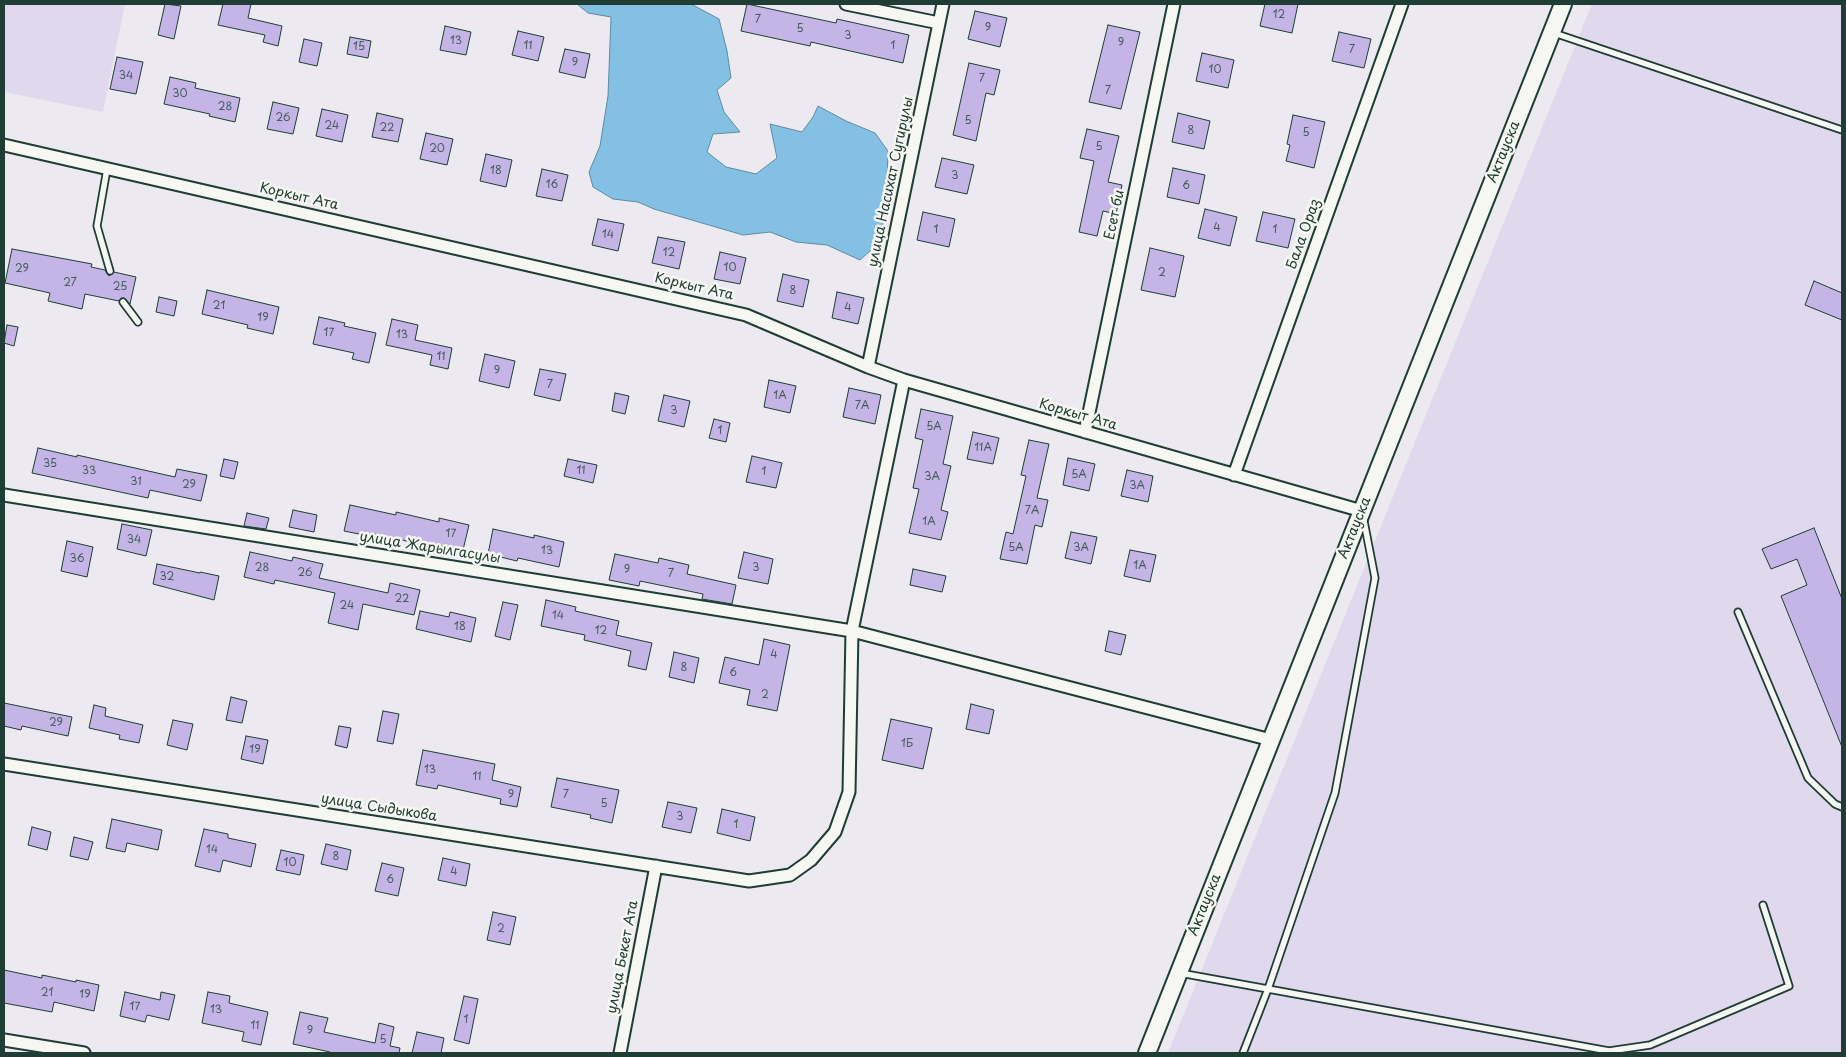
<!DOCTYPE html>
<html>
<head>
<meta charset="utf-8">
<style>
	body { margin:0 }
	#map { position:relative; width:1846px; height:1057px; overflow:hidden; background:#ece9f0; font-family:"Playpen Sans",sans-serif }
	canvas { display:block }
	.frame { position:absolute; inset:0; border:5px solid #1f3d34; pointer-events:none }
</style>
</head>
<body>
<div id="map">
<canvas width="1846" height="1057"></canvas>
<div class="frame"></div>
</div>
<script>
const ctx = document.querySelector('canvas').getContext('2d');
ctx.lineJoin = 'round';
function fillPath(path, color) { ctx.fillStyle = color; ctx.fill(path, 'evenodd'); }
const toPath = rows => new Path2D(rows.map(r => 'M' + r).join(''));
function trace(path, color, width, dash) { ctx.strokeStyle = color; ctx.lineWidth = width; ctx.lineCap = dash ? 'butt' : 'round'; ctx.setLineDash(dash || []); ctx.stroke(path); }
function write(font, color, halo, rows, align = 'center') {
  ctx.font = font + ' "Playpen Sans",sans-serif'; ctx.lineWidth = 5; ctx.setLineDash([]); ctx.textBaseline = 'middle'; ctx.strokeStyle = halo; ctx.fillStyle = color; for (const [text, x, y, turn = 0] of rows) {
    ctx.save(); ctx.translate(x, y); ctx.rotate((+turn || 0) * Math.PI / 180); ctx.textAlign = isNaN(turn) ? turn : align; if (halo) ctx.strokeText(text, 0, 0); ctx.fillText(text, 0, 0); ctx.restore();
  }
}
const built = toPath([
	[4,4,125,4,103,112,4,92],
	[1592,4,1842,4,1842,1053,1168,1053]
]);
const water = toPath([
	[577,4,691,4,719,19,727,51,731,78,717,90,724,112,740,132,713,134,707,152,726,167,756,174,777,158,770,124,802,132,813,117,818,106,846,121,875,133,888,151,887,182,883,224,871,250,860,260,827,245,796,242,770,232,743,235,654,209,638,202,613,199,593,187,589,172,600,146,608,96,611,17,588,13,577,4]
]);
const building = toPath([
	[165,4,181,6,174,39,158,35,165,4],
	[223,4,251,4,248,18,282,26,278,46,263,42,265,35,218,25,223,4],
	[747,4,836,23,837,19,909,35,903,63,811,42,810,46,741,31,747,4],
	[1265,4,1298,4,1292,33,1260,26,1265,4],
	[975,11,1007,18,1000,47,968,39,975,11],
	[1108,25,1140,32,1121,109,1089,102,1108,25],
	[445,26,471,32,466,55,440,50,445,26],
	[518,31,544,37,538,61,512,55,518,31],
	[1339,32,1371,39,1364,68,1332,61,1339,32],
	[350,37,371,41,368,58,347,54,350,37],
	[304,39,322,43,317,66,299,62,304,39],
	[565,49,590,54,585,78,559,72,565,49],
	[1202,53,1234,60,1228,88,1196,81,1202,53],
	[117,57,143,62,136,94,110,89,117,57],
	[969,63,1000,70,994,95,986,93,976,141,953,135,969,63],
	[170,77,196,83,195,88,240,98,235,122,209,116,210,114,164,104,170,77],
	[273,102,299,108,293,134,267,129,273,102],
	[322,109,348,115,342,142,316,136,322,109],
	[377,113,403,119,398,142,372,137,377,113],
	[1178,113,1210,121,1204,149,1172,142,1178,113],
	[1293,115,1325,122,1314,168,1286,161,1290,145,1287,144,1293,115],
	[1087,129,1119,136,1108,182,1122,185,1116,214,1103,211,1097,236,1079,232,1094,161,1080,158,1087,129],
	[426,133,453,139,447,165,420,159,426,133],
	[486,154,512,160,506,187,480,181,486,154],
	[942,158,974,165,967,194,935,187,942,158],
	[1173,168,1205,175,1199,204,1167,197,1173,168],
	[542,169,568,175,562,201,536,196,542,169],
	[1205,209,1237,217,1230,246,1198,238,1205,209],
	[923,212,955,219,949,247,917,240,923,212],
	[1263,212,1295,219,1288,248,1256,241,1263,212],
	[598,219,624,224,618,251,592,245,598,219],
	[658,237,685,242,679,269,652,263,658,237],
	[1150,248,1184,256,1175,297,1141,290,1150,248],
	[12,249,92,264,91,267,105,270,109,276,114,272,136,277,130,304,124,298,121,298,119,301,85,294,82,309,48,301,50,293,5,283,12,249],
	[720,252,746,258,740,284,714,279,720,252],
	[783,274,809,280,803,307,777,301,783,274],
	[1814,281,1842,293,1842,320,1805,305,1814,281],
	[207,290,279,307,273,334,247,328,248,325,202,314,207,290],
	[837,292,864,298,858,324,832,318,837,292],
	[159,297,177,301,174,316,156,312,159,297],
	[319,317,345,323,344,326,376,333,369,363,352,359,354,353,313,344,319,317],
	[392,319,418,325,415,340,452,348,448,369,430,365,432,355,386,345,392,319],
	[7,325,18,327,14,346,4,343,7,325],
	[485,354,515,361,509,388,479,381,485,354],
	[540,369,566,374,560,401,534,395,540,369],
	[769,380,796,386,790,413,764,407,769,380],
	[849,388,881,395,875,424,843,417,849,388],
	[615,393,629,396,625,414,612,411,615,393],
	[664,395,690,401,684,427,658,421,664,395],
	[921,409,953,416,943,464,951,466,941,510,948,512,941,540,909,533,919,489,913,488,923,440,915,438,921,409],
	[714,419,730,423,726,442,709,438,714,419],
	[973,432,999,438,993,464,967,459,973,432],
	[1029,440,1049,444,1037,498,1048,500,1042,527,1035,525,1027,564,1000,559,1006,532,1013,534,1026,476,1021,475,1029,440],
	[38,448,77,457,77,455,175,477,177,469,207,475,201,501,150,490,148,498,32,473,38,448],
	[752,456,782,463,776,488,746,482,752,456],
	[1068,458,1095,464,1089,491,1063,485,1068,458],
	[224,459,238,462,234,479,220,476,224,459],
	[568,459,597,465,593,483,564,476,568,459],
	[1127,470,1153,476,1148,502,1121,496,1127,470],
	[350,505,396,515,396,512,439,522,439,518,469,525,463,550,421,541,420,544,375,534,374,537,344,531,350,505],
	[293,510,317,515,314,532,289,527,293,510],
	[247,513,269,518,266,529,244,526,247,513],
	[122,524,152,530,146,556,117,549,122,524],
	[1814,528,1842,599,1842,747,1781,596,1807,585,1797,559,1771,569,1762,549,1814,528],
	[493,529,534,538,534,535,564,542,559,567,518,558,517,561,488,554,493,529],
	[1071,532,1097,537,1091,564,1065,558,1071,532],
	[67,541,93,547,87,577,61,571,67,541],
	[1130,550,1156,555,1150,582,1124,576,1130,550],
	[250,552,292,561,293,557,323,564,319,578,388,593,390,583,420,590,414,615,363,604,358,630,328,623,335,593,275,580,274,584,244,577,250,552],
	[744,552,773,559,768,584,738,578,744,552],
	[615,554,658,563,659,558,689,565,687,574,736,585,732,604,702,599,703,594,640,581,639,586,609,580,615,554],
	[157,564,200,573,200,572,219,576,214,600,153,584,157,564],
	[913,569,946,576,942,592,910,585,913,569],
	[546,600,576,607,575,611,619,621,616,635,652,643,646,670,628,666,631,651,584,640,585,635,541,626,546,600],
	[503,602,518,605,510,640,495,636,503,602],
	[420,611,449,617,450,612,476,618,471,642,416,629,420,611],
	[1109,631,1126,635,1121,655,1105,651,1109,631],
	[764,639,790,645,777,711,747,705,750,690,719,683,725,657,759,665,764,639],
	[674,652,699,658,694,683,669,677,674,652],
	[231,697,247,701,242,723,226,720,231,697],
	[4,703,72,717,68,736,22,726,21,730,4,726,4,703],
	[971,704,994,710,989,734,966,729,971,704],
	[94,705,106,708,105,716,143,725,139,743,119,739,120,735,89,728,94,705],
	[383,711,399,714,393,744,377,741,383,711],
	[891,719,932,728,923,769,882,760,891,719],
	[173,720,193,724,187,750,167,745,173,720],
	[339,726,351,728,347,748,335,745,339,726],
	[246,736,268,740,263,764,241,759,246,736],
	[423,750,495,764,492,780,521,787,517,807,500,804,501,799,438,785,437,789,416,785,423,750],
	[557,778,619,790,612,823,590,818,591,815,551,807,557,778],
	[668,802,697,808,691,833,662,827,668,802],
	[722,809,755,817,750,841,717,833,722,809],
	[112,819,162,830,158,850,127,843,125,852,106,848,112,819],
	[32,827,51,832,47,850,28,845,32,827],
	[204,829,228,834,228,838,256,844,251,867,223,860,220,872,195,866,204,829],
	[74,837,93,842,88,860,70,856,74,837],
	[326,844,351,850,347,870,321,864,326,844],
	[281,850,304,855,300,875,276,870,281,850],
	[443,858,470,864,466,886,438,880,443,858],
	[382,863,404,868,398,896,375,891,382,863],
	[493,912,516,917,510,945,487,940,493,912],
	[4,970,42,978,42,975,76,982,76,980,99,985,94,1011,54,1002,52,1012,4,1003,4,970],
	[125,992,160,1000,161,992,175,995,169,1020,147,1015,145,1022,120,1016,125,992],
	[208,992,230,996,229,1003,268,1012,261,1045,242,1041,244,1032,202,1023,208,992],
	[464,996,478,999,469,1044,454,1040,464,996],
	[300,1012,328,1018,324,1032,375,1043,379,1023,394,1027,390,1046,400,1048,399,1053,330,1053,330,1052,293,1044,300,1012],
	[417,1032,444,1038,441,1053,412,1053,417,1032]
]);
const service = toPath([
	[1554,33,1842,130],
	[107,169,97,226,110,271],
	[123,302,138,322],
	[1738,612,1808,778,1835,804,1842,807],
	[1180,973,1609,1051,1650,1045,1789,986,1763,905],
	[1243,1053,1268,989,1335,793,1375,578,1364,521]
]);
const minor = toPath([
	[846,4,939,23],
	[4,145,746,315,868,367,904,380,1362,511],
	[868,367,943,4],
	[1085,432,1174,4],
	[1234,475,1402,4],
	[4,495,852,631,1271,740],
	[4,764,749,881,790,875,811,860,835,832,849,792,852,631,904,380],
	[4,1040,84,1053],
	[620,1053,656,866]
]);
const secondary = toPath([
	[1147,1053,1563,4]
]);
const numberNames = [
	["12",1279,15],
	["7",758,20],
	["9",988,28],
	["5",800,29],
	["3",848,36],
	["13",456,41],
	["9",1121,43],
	["11",528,46],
	["1",893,46],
	["15",359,47],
	["7",1352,50],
	["9",575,63],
	["10",1215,70],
	["34",126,76],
	["7",982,79],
	["7",1108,91],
	["30",180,94],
	["28",225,107],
	["26",283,118],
	["5",968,121],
	["24",332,126],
	["22",387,128],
	["8",1191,131],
	["5",1306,133],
	["5",1099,147],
	["20",437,149],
	["18",496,171],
	["3",955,176],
	["16",552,185],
	["6",1186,186],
	["4",1217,228],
	["1",936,230],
	["1",1275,230],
	["14",608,235],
	["12",669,253],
	["10",730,268],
	["29",22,269],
	["2",1162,273],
	["27",70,283],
	["25",120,287],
	["8",793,291],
	["21",219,306],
	["4",848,308],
	["19",263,318],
	["17",329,333],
	["13",402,335],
	["11",441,357],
	["9",497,371],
	["7",550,385],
	["1А",780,396],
	["7А",862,406],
	["3",674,411],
	["5А",934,427],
	["1",720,431],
	["11А",983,448],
	["35",50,464],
	["33",89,471],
	["11",581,471],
	["1",764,472],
	["5А",1079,475],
	["3А",932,477],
	["31",136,482],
	["29",189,485],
	["3А",1137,486],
	["7А",1032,511],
	["1А",929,522],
	["17",451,534],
	["34",134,540],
	["5А",1016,548],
	["3А",1081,548],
	["13",547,551],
	["36",77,559],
	["1А",1140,566],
	["28",262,568],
	["3",756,568],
	["9",627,570],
	["26",305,573],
	["7",671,574],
	["32",167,577],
	["22",402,599],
	["24",347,606],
	["14",558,616],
	["18",460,627],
	["12",601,631],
	["4",774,655],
	["8",684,668],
	["6",733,673],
	["2",765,695],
	["29",56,723],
	["1Б",907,744],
	["19",255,750],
	["13",430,770],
	["11",477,777],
	["9",511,795],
	["7",566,795],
	["5",604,804],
	["3",680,817],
	["1",736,825],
	["14",212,850],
	["8",336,857],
	["10",290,863],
	["4",454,872],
	["6",390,880],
	["2",501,929],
	["21",47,993],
	["19",85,995],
	["17",135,1007],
	["13",216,1010],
	["1",466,1020],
	["11",255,1026],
	["9",310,1031],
	["5",383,1040]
];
const streetNames = [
	["Актауска",1504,152,-68],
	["улица Насихат Сугирулы",891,182,-78],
	["Коркыт Ата",299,197,13],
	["Есет би",1115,215,-78],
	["Бала Ораз",1304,234,-70],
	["Коркыт Ата",694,287,13],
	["Коркыт Ата",1078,415,16],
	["Актауска",1355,528,-68],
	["улица Жарылгасулы",430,548,9],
	["улица Сыдыкова",379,808,9],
	["Актауска",1205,905,-68],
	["улица Бекет Ата",623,957,-79]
];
fillPath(built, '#e0d9ed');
fillPath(water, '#84c0e4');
trace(water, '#5c8c9e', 1);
fillPath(building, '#c4b5e6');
trace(building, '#1f3d34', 1);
trace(service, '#1f3d34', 9);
trace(minor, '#1f3d34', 15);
trace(secondary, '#1f3d34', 20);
trace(service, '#f6f6f2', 5.5);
trace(minor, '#f6f6f2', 11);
trace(secondary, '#f6f6f2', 16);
write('11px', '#485b60', null, numberNames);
write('14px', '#1f3d34', '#f6f6f2', streetNames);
</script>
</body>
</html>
